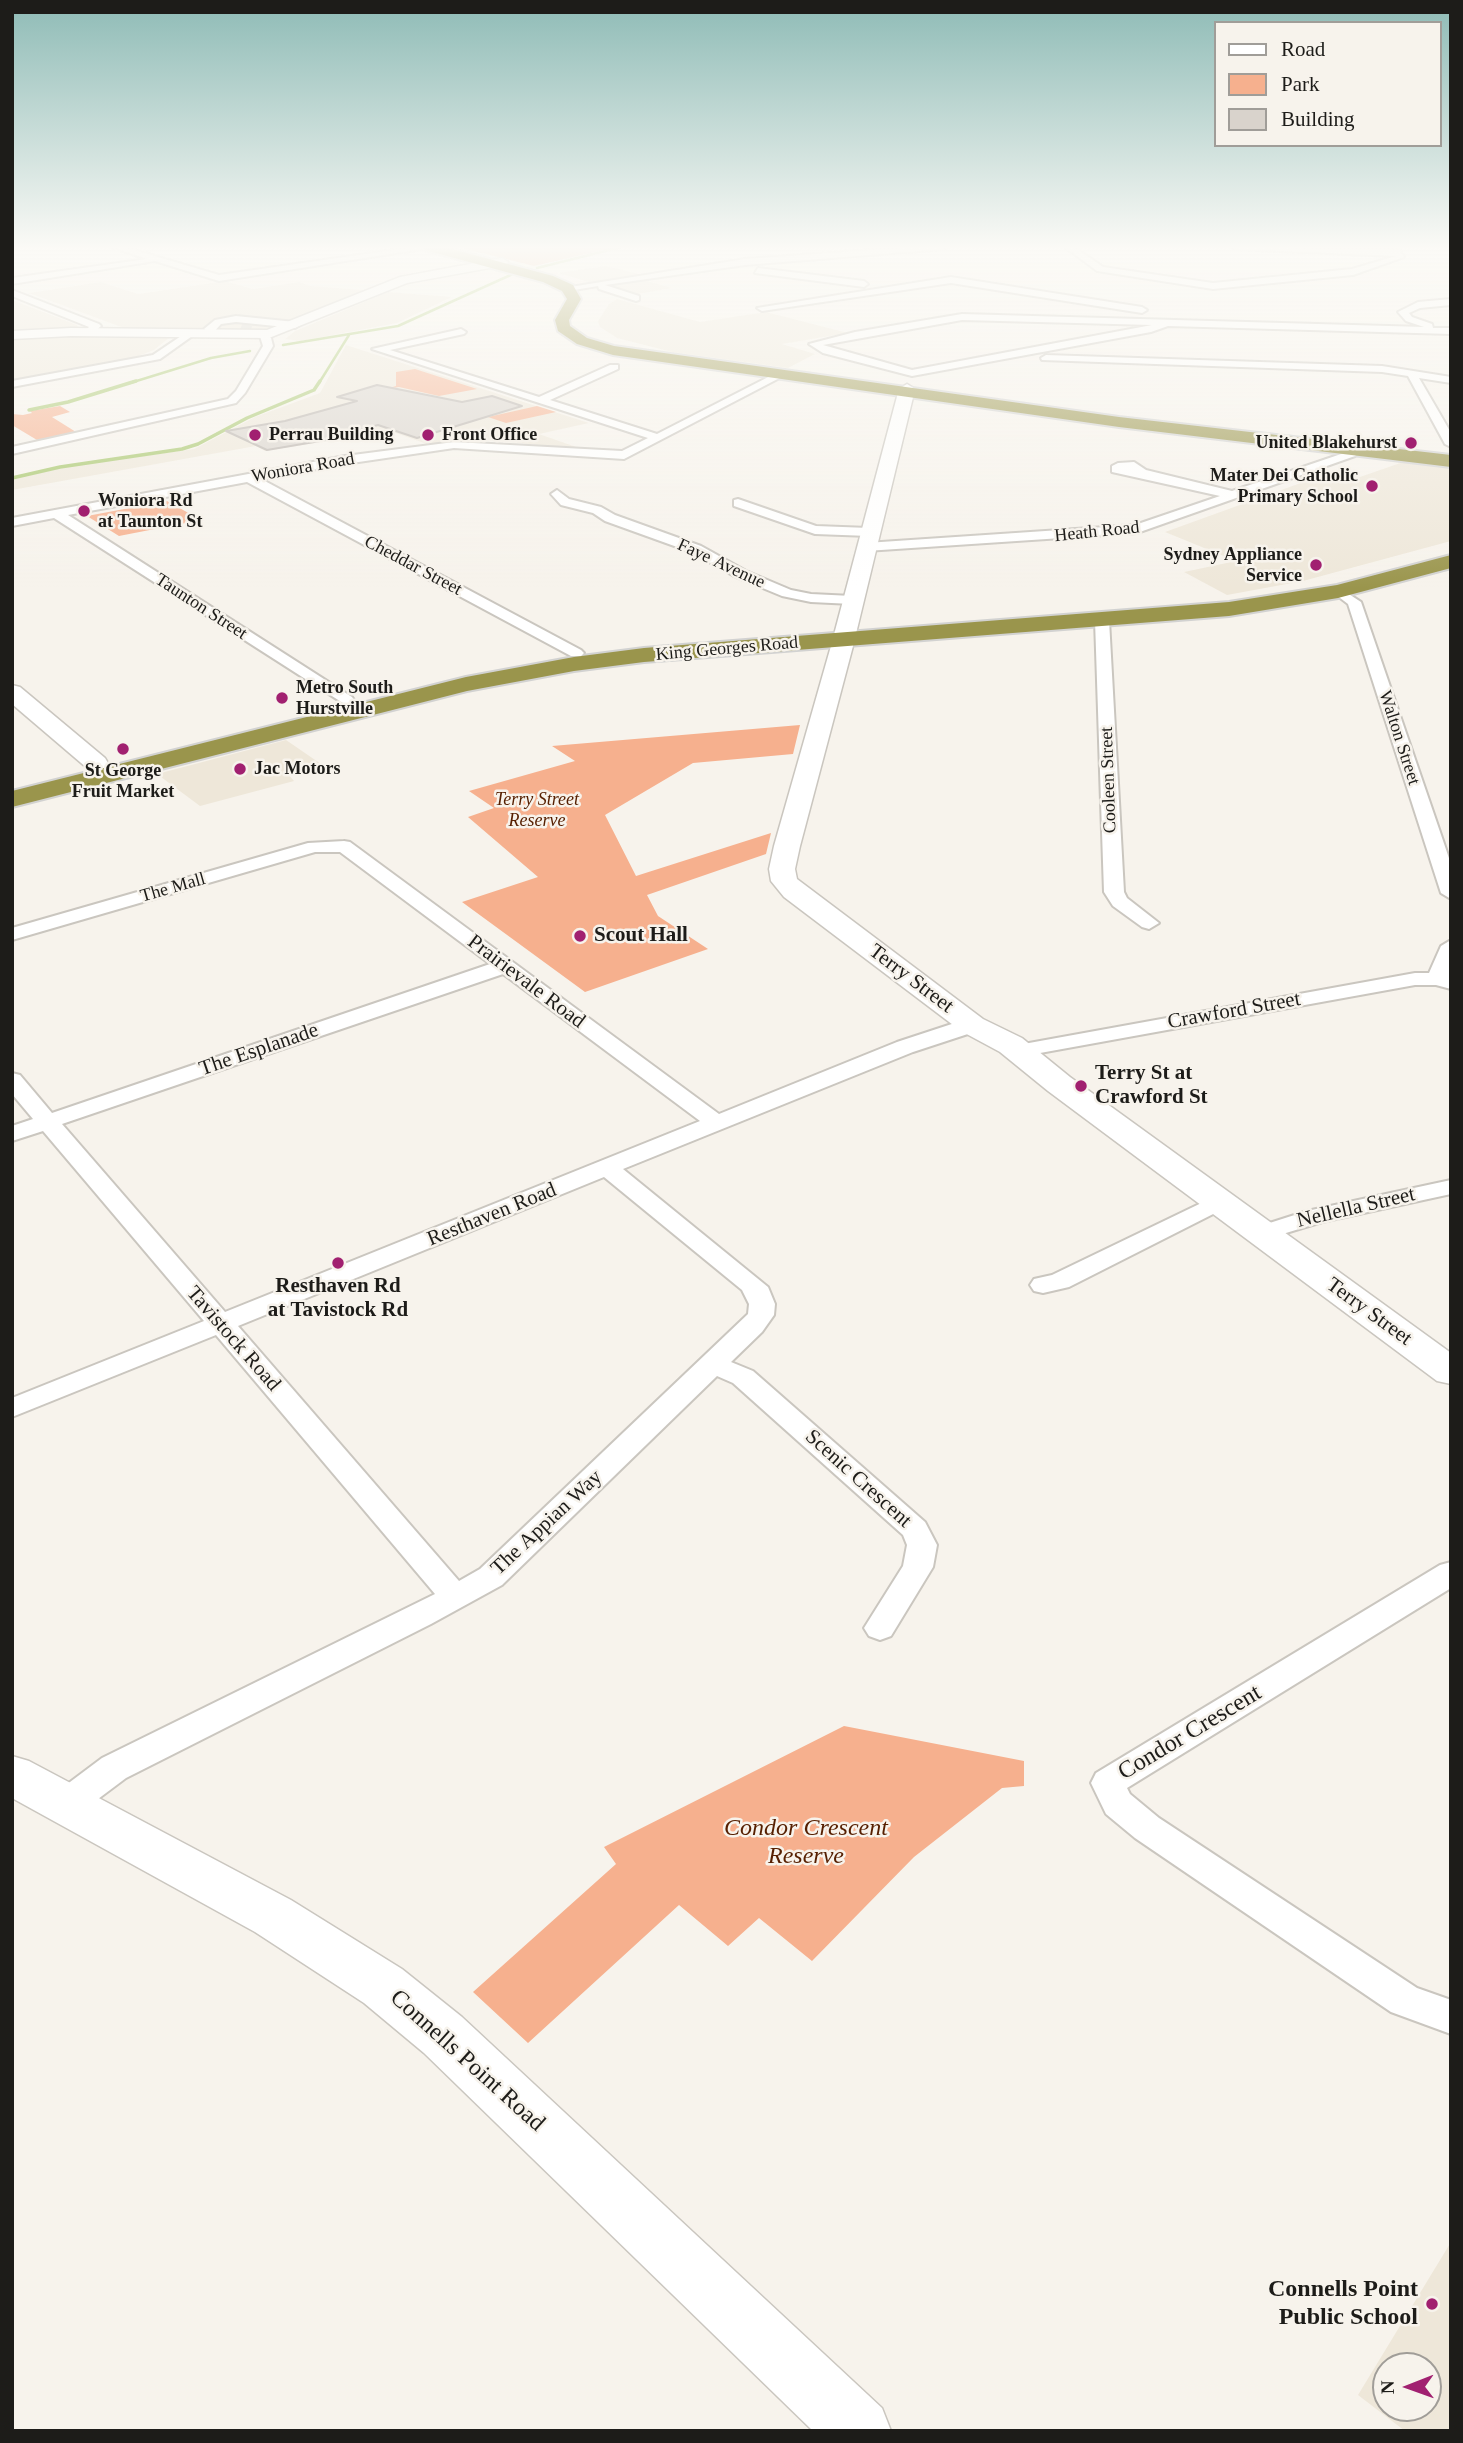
<!DOCTYPE html>
<html>
<head>
<meta charset="utf-8">
<style>
	body { margin:0 }
	#map { position:relative; width:1463px; height:2443px; overflow:hidden; background:#f7f3ec; font-family:"Times New Roman",serif }
	canvas { display:block }
	.frame { position:absolute; inset:0; border:14px solid #1d1c19; pointer-events:none }
	.legend { position:absolute; left:1214px; top:21px; width:228px; height:126px; box-sizing:border-box; background:#f7f3ec; border:2px solid #a09d98; margin:0; padding:9px 12px; list-style:none; font-size:21px; color:#1d1c19 }
	.legend li { display:flex; align-items:center; gap:14px; height:35px }
	.legend b { width:35px; border:2px solid #a09d98 }
	.north { position:absolute; left:1372px; top:2352px; width:70px; height:70px; box-sizing:border-box; background:#f7f3ec; border:2px solid #a09d98; border-radius:50%; rotate:269deg; font-size:19px; font-weight:700; line-height:28px; text-align:center; color:#1d1c19 }
	.north::after { content:''; display:block; margin:auto; width:24px; height:32px; background:#a12070; clip-path:polygon(50% 0,100% 100%,50% 72%,0 100%) }
</style>
</head>
<body>
<div id="map">
<canvas width="1463" height="2443"></canvas>
<div class="frame"></div>
<ul class="legend">
<li><b style="height:9px;background:#fff"></b>Road</li>
<li><b style="height:19px;background:#f6b08e"></b>Park</li>
<li><b style="height:19px;background:#d9d3cc"></b>Building</li>
</ul>
<div class="north">N</div>
</div>
<script>
const ctx = document.querySelector('canvas').getContext('2d');
ctx.lineJoin = 'round';
function fillPath(path, color) { ctx.fillStyle = color; ctx.fill(path, 'evenodd'); }
const toPath = rows => new Path2D(rows.map(r => 'M' + r).join(''));
function trace(path, color, width, dash) { ctx.strokeStyle = color; ctx.lineWidth = width; ctx.lineCap = dash ? 'butt' : 'round'; ctx.setLineDash(dash || []); ctx.stroke(path); }
function write(font, color, halo, rows, align = 'center') {
  ctx.font = font + ' "Times New Roman",serif'; ctx.lineWidth = 5; ctx.setLineDash([]); ctx.textBaseline = 'middle'; ctx.strokeStyle = halo; ctx.fillStyle = color; for (const [text, x, y, turn = 0] of rows) {
    ctx.save(); ctx.translate(x, y); ctx.rotate((+turn || 0) * Math.PI / 180); ctx.textAlign = isNaN(turn) ? turn : align; if (halo) ctx.strokeText(text, 0, 0); ctx.fillText(text, 0, 0); ctx.restore();
  }
}
const built = toPath([
	[606,266,655,278,644,280,672,288,632,295,558,273],
	[225,281,253,289,299,282,311,286,364,290,262,332,124,328,29,293,101,282,138,294],
	[388,292,452,297,397,323,301,341,285,339,295,331],
	[617,299,700,322,766,312,848,333,782,344,815,354,788,368,672,352,617,338,600,327,598,321,609,304],
	[12,300,77,325,78,327,12,331],
	[83,335,170,337,154,350,136,357,12,380,12,338],
	[346,345,589,423,539,434,582,449,476,439,427,444,390,431,265,451,256,446,12,490,12,479,71,466,194,449,255,417,320,393],
	[1409,460,1451,465,1451,541,1303,581,1227,595,1184,572,1236,561,1165,532,1331,472,1357,478],
	[286,740,321,764,288,774,294,781,200,806,157,774],
	[1451,2242,1451,2431,1405,2431,1358,2395],
	[1386,2366,1428,2366,1428,2408,1386,2408]
]);
const green = toPath([
	[458,247,616,247,534,266],
	[415,369,477,389,439,396,399,387,386,389,396,386,396,372],
	[60,406,70,412,52,417,76,432,37,440,12,425,12,414,23,415,32,413,30,411],
	[537,406,556,412,506,423,488,417],
	[167,501,201,520,119,536,87,516],
	[800,725,793,754,693,763,605,815,636,876,771,833,766,854,647,895,658,916,708,949,585,992,462,902,538,877,468,817,494,808,469,791,575,761,552,746],
	[844,1726,1024,1761,1024,1786,1002,1788,914,1857,812,1961,759,1918,728,1946,679,1905,528,2043,473,1992,616,1864,604,1847]
]);
const streamFar1 = toPath([
	[537,268,621,247],
	[283,345,398,326,515,273],
	[130,383,211,358,250,351],
	[319,383,349,335]
]);
const stream = toPath([
	[29,410,68,402,136,381],
	[12,478,60,467,182,449,198,444,247,418,314,390,320,381]
]);
const building = toPath([
	[377,385,462,402,492,396,522,406,417,438,378,425,326,440,267,450,226,431,285,421,357,401,337,397,377,385]
]);
const streetTunnel = toPath([
	[241,327,253,332]
]);
const street = toPath([
	[112,247,124,247,219,275,415,247,434,247,219,281,155,261,12,284,12,278,147,259,112,247],
	[914,247,947,247,943,249,745,265,605,285,639,296,639,300,636,301,599,289,598,286,568,291,564,288,745,259,914,247],
	[1065,247,1074,247,1103,267,1213,283,1352,269,1396,256,1236,249,1232,247,1399,250,1404,257,1353,275,1213,289,1097,271,1065,247],
	[758,268,864,281,868,284,864,287,755,273,758,268],
	[951,277,1142,307,1147,310,1142,313,951,283,762,311,757,308,951,277],
	[12,290,99,324,101,326,92,334,86,334,84,332,89,327,12,296,12,290],
	[1451,299,1451,305,1420,308,1409,313,1412,317,1432,324,1433,328,1451,328,1451,334,1168,326,1151,332,912,376,823,353,809,344,855,332,962,314,1424,327,1406,321,1398,312,1418,302,1451,299],
	[962,320,1152,325,912,370,823,345,962,320],
	[236,316,295,322,300,325,295,328,236,322,221,324,212,334,204,329,215,320,236,316],
	[461,329,466,332,464,334,390,350,539,397,610,365,618,365,618,369,550,400,657,434,782,370,791,372,624,459,454,448,345,464,261,479,581,650,584,653,581,656,571,656,247,482,68,515,352,697,354,700,352,703,346,705,54,518,12,526,12,518,345,456,454,442,622,451,648,438,372,349,461,329],
	[187,332,195,334,160,359,12,387,12,381,153,355,187,332],
	[259,333,265,333,271,338,273,346,245,393,236,403,12,454,12,447,228,399,236,391,263,346,259,333],
	[1046,355,1382,366,1451,377,1451,383,1419,378,1451,433,1451,447,1445,444,1408,376,1382,372,1042,360,1041,358,1046,355],
	[1360,443,1366,446,1355,456,1137,533,866,551,859,547,866,543,1135,525,1220,496,1112,472,1112,466,1118,463,1134,462,1146,470,1232,491,1347,452,1360,443],
	[557,490,569,499,601,507,615,515,701,546,746,571,791,590,811,594,852,596,859,600,852,604,811,602,782,596,736,577,691,552,605,521,593,513,561,505,551,494,557,490],
	[738,499,816,526,869,528,875,532,869,536,815,534,734,506,734,500,738,499],
	[1338,587,1361,602,1451,864,1451,899,1441,893,1348,604,1331,591,1338,587],
	[1102,616,1109,620,1124,892,1127,898,1159,923,1149,929,1142,927,1113,906,1104,892,1095,620,1102,616],
	[344,841,350,842,719,1114,897,1042,964,1020,980,1020,983,1025,980,1030,913,1052,623,1169,768,1287,775,1304,774,1315,762,1332,731,1362,753,1371,925,1522,937,1545,933,1567,891,1636,880,1640,869,1636,864,1628,903,1566,907,1545,903,1535,733,1383,717,1376,502,1585,431,1624,126,1778,78,1814,66,1818,54,1814,49,1804,54,1794,102,1758,435,1594,216,1335,12,1417,12,1398,204,1321,43,1131,12,1141,12,1126,33,1119,12,1094,12,1073,20,1075,52,1113,490,964,340,852,315,852,12,940,12,928,308,843,344,841],
	[503,974,700,1121,225,1312,62,1124,503,974],
	[604,1177,742,1290,749,1304,748,1314,480,1569,459,1581,238,1326,604,1177],
	[1451,940,1449,976,1451,989,1436,985,1415,985,1018,1057,1010,1056,1007,1051,1010,1046,1018,1045,1415,973,1429,973,1441,946,1451,940],
	[1451,1180,1451,1194,1322,1222,1263,1240,1254,1238,1251,1233,1254,1228,1307,1211,1451,1180],
	[1218,1195,1227,1197,1230,1202,1227,1207,1069,1287,1043,1293,1034,1291,1030,1285,1034,1279,1052,1275,1218,1195],
	[1451,1562,1451,1588,1127,1788,1130,1794,1159,1818,1417,1988,1451,2000,1451,2034,1391,2012,1135,1838,1106,1814,1091,1783,1096,1773,1440,1565,1451,1562]
]);
const secondary = toPath([
	[502,258,508,262,506,265,407,283,269,338,71,336,12,339,12,331,71,328,267,330,400,277,502,258],
	[907,384,915,389,853,646,800,846,795,869,797,879,983,1019,1022,1038,1070,1077,1451,1353,1451,1384,1437,1381,1048,1091,1000,1052,961,1031,784,897,771,881,769,869,774,846,831,646,899,389,907,384],
	[12,685,20,687,105,758,108,763,105,768,96,770,87,768,12,704,12,685],
	[12,1756,29,1761,291,1900,402,1969,462,2017,882,2408,891,2431,813,2431,424,2053,364,2003,255,1932,12,1798,12,1756]
]);
const highway = toPath([
	[424,247,444,247,553,276,573,285,581,299,569,320,570,326,587,338,614,346,1119,417,1451,455,1451,467,1119,427,613,355,577,344,558,331,555,320,567,299,562,291,543,282,425,250,424,247],
	[1451,555,1451,568,1338,598,1229,616,644,662,574,671,467,691,12,807,12,791,466,677,574,657,644,648,1229,602,1337,585,1451,555]
]);
const markers = [
	[255,435,7,"#a12070"],
	[428,435,7,"#a12070"],
	[1411,443,7,"#a12070"],
	[1372,486,7,"#a12070"],
	[84,511,7,"#a12070"],
	[1316,565,7,"#a12070"],
	[282,698,7,"#a12070"],
	[123,749,7,"#a12070"],
	[240,769,7,"#a12070"],
	[580,936,7,"#a12070"],
	[1081,1086,7,"#a12070"],
	[338,1263,7,"#a12070"],
	[1432,2304,7,"#a12070"]
];
const farPoinames = [
	["Perrau Building",269,435],
	["Front Office",442,435],
	["United Blakehurst",1397,443,"right"],
	["Mater Dei Catholic",1358,476,"right"],
	["Primary School",1358,497,"right"],
	["Woniora Rd",98,501],
	["at Taunton St",98,522],
	["Sydney Appliance",1302,555,"right"],
	["Service",1302,576,"right"],
	["Metro South",296,688],
	["Hurstville",296,709],
	["Jac Motors",254,769],
	["St George",123,771,"center"],
	["Fruit Market",123,792,"center"]
];
const farStreetnames = [
	["Woniora Road",303,468,-10],
	["Heath Road",1097,532,-6],
	["Faye Avenue",721,564,25],
	["Cheddar Street",413,566,28],
	["Taunton Street",201,607,33],
	["King Georges Road",727,649,-5],
	["Walton Street",1399,738,72],
	["Cooleen Street",1109,780,-92],
	["The Mall",173,888,-16]
];
const farParknames = [
	["Terry Street",537,800],
	["Reserve",537,821]
];
const poiNames = [
	["Scout Hall",594,936],
	["Terry St at",1095,1074],
	["Crawford St",1095,1098],
	["Resthaven Rd",338,1287,"center"],
	["at Tavistock Rd",338,1311,"center"]
];
const streetNames = [
	["Terry Street",911,979,37],
	["Prairievale Road",526,982,37],
	["Crawford Street",1234,1011,-10],
	["The Esplanade",259,1050,-19],
	["Nellella Street",1356,1208,-13],
	["Resthaven Road",492,1215,-22],
	["Terry Street",1369,1312,36],
	["Tavistock Road",233,1339,49],
	["Scenic Crescent",858,1479,42],
	["The Appian Way",547,1523,-43]
];
const nearStreetnames = [
	["Condor Crescent",1190,1733,-31],
	["Connells Point Road",467,2061,42]
];
const nearParknames = [
	["Condor Crescent",806,1829],
	["Reserve",806,1857]
];
const nearPoinames = [
	["Connells Point",1418,2290],
	["Public School",1418,2318]
];
fillPath(built, '#eee7d9');
fillPath(green, '#f6b08e');
trace(streamFar1, '#a7c66b', 2.5);
trace(stream, '#a7c66b', 3.5);
fillPath(building, '#d9d3cc');
trace(building, '#b8b1ab', 2);
trace(streetTunnel, '#d6d3cc', 10, [10, 4.5]);
trace(street, '#cac6bf', 4);
trace(secondary, '#cac6bf', 3);
trace(highway, '#d2d2d1', 4);
fillPath(street, '#fff');
fillPath(secondary, '#fff');
fillPath(highway, '#9a954c');
const sky = ctx.createLinearGradient(0, 0, 0, 589);
sky.addColorStop(0, '#8ebbb6');
sky.addColorStop(0.42, '#fbfaf6');
sky.addColorStop(1, '#fbfaf600');
ctx.fillStyle = sky;
ctx.fillRect(0, 0, 1463, 589);
for (const [x, y, r, color] of markers) { const dot = new Path2D(); dot.arc(x, y, r, 0, 2 * Math.PI); ctx.fillStyle = color; ctx.fill(dot); trace(dot, '#f7f3ec', 2.5); }
write('bold 18px', '#1d1c19', '#f7f3ec', farPoinames, 'left');
write('18px', '#1d1c19', '#f7f3ec', farStreetnames);
write('italic 18px', '#561f00', '#f7f3ec', farParknames);
write('bold 21px', '#1d1c19', '#f7f3ec', poiNames, 'left');
write('21px', '#1d1c19', '#f7f3ec', streetNames);
write('24px', '#1d1c19', '#f7f3ec', nearStreetnames);
write('italic 24px', '#561f00', '#f7f3ec', nearParknames);
write('bold 24px', '#1d1c19', '#f7f3ec', nearPoinames, 'right');
</script>
</body>
</html>
